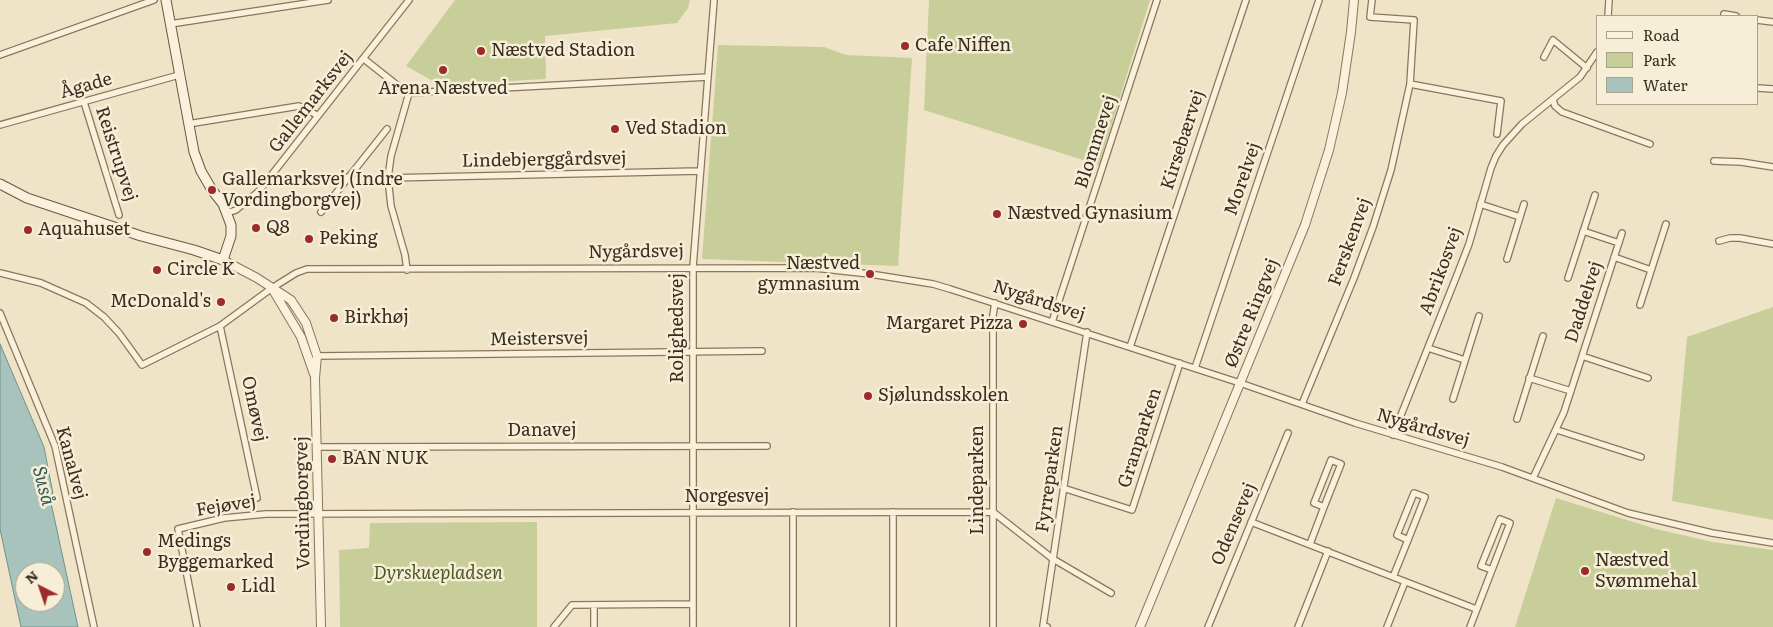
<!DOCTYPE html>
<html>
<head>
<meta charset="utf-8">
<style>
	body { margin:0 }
	#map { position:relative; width:1773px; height:627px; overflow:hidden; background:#efe4c7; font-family:Literata,serif }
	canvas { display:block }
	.legend { position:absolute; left:1596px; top:15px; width:162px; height:90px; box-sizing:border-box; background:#f6eed7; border:1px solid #aba18e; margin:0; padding:6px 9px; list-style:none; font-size:15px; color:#3b2d20 }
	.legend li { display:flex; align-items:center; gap:10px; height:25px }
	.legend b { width:25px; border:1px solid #aba18e }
	.north { position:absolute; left:15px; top:562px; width:50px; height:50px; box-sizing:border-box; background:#f6eed7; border:1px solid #aba18e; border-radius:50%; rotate:319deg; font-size:14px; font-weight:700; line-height:20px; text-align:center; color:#3b2d20 }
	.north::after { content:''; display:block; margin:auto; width:18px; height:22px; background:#9b2c2b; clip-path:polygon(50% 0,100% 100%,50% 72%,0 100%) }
</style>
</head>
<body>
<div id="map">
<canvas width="1773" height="627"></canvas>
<ul class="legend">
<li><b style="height:6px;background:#f9f1db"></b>Road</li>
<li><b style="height:14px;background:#c7ce9a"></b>Park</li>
<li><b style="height:14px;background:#a8c3bb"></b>Water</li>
</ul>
<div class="north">N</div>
</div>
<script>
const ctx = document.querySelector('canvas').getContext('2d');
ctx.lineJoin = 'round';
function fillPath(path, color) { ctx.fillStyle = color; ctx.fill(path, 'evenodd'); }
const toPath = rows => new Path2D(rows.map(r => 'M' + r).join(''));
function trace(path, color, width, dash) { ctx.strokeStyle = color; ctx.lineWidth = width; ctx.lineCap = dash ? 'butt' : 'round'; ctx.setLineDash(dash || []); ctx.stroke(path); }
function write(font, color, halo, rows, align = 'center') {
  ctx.font = font + ' Literata,serif'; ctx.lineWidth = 5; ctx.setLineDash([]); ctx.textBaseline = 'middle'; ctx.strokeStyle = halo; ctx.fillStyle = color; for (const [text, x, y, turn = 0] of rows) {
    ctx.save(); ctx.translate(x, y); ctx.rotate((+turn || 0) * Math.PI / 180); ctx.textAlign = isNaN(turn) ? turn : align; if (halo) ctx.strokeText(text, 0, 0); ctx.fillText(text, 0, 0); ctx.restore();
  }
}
const green = toPath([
	[455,0,690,0,688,8,677,23,545,36,546,79,440,85,406,66],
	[929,0,1150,0,1099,165,924,110],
	[718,45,824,47,846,55,912,58,898,266,702,259],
	[1773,307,1773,520,1672,501,1687,337],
	[1556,498,1656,529,1713,542,1773,550,1773,627,1515,627],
	[537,522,537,627,340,627,339,550,369,548,370,523]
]);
const water = toPath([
	[0,344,44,447,54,499,51,503,78,627,21,627,0,529,0,344],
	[25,572,55,572,55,602,25,602,25,572]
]);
const minor = toPath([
	[1372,0,1370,17,1414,20,1410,84],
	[1724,14,1736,16],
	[1608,16,1609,0],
	[1757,20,1773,22],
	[170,24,328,0],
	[0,55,154,0],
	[1544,57,1553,40,1587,68],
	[364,59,402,89,409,93,708,77],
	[1757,88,1773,89],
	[1553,100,1555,106,1562,112,1650,144],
	[84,102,119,215],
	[188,124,299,106,305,108,318,116],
	[0,125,179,75],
	[1714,161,1741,162,1773,167],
	[348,177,358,182,388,178,700,171],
	[1480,204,1520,217],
	[321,212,387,129],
	[227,213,236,210,259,191,409,0],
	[1583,231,1619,243],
	[1719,241,1730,238,1740,238,1773,244],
	[1614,257,1651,270],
	[1507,259,1524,204],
	[407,270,405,255,391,206,388,178,391,156,409,93],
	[0,273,41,283,86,303,104,317,119,333,142,365,220,326,272,288,296,273,307,269,815,268,870,274,933,284,950,289,1240,383,1355,423,1502,467,1628,513,1712,533,1773,543],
	[1568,278,1595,195],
	[1640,305,1666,224],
	[0,313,55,446,94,627],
	[1052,322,1157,0],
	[220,326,257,498],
	[1130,347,1246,0],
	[1428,348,1465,360],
	[317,356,762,351],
	[1582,356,1648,378],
	[1195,368,1319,0],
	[1529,378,1571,391],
	[1453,399,1479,316],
	[1302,404,1354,278,1373,227,1391,170,1410,84,1501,101,1497,134],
	[1517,419,1543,336],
	[1557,430,1641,457],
	[1393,435,1457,275,1469,244,1491,168,1496,156,1503,145,1522,124,1580,77,1597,52],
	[317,447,767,446],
	[1533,478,1564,412,1622,233],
	[1063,488,1132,510,1180,363],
	[893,512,893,627],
	[1251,522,1476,609],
	[1310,544,1324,507,1341,464,1331,460,1314,503,1324,507],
	[1393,577,1408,540,1425,497,1414,493,1397,535,1408,540],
	[197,627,178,529,224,518,266,514,993,512,1053,559,1111,593],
	[554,627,572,605,693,604],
	[594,627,594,605],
	[693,627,693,267,714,0],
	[793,627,793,512],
	[993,627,993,315,995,303],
	[1047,627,1043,626,1087,332],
	[1208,627,1288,433],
	[1298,627,1328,551],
	[1387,627,1405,582],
	[1470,627,1510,523,1500,519,1481,566,1492,570]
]);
const tertiary = toPath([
	[223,260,257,278,291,300,306,323,317,356,315,378,321,627],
	[273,290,301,337,314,374],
	[1140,627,1305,225,1329,150,1342,93,1351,32,1354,0]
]);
const secondary = toPath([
	[0,184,27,198,141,236,194,250,223,260,231,236,231,225,223,204,212,190,201,171,194,152,166,0]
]);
const markers = [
	[905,46,5,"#9b2c2b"],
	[481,51,5,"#9b2c2b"],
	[443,70,5,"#9b2c2b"],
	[615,129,5,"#9b2c2b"],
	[212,190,5,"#9b2c2b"],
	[997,214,5,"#9b2c2b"],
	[256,228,5,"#9b2c2b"],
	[28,230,5,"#9b2c2b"],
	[309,239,5,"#9b2c2b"],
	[157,270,5,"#9b2c2b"],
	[870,274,5,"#9b2c2b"],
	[221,302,5,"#9b2c2b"],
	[334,318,5,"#9b2c2b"],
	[1023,324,5,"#9b2c2b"],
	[868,396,5,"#9b2c2b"],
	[332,459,5,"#9b2c2b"],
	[147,552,5,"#9b2c2b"],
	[1585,571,5,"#9b2c2b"],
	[231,587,5,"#9b2c2b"]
];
const poiNames = [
	["Cafe Niffen",915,46],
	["Næstved Stadion",491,51],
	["Arena Næstved",443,89,"center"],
	["Ved Stadion",625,129],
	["Gallemarksvej (Indre",222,180],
	["Vordingborgvej)",222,201],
	["Næstved Gynasium",1007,214],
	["Q8",266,228],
	["Aquahuset",38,230],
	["Peking",319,239],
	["Næstved",860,264,"right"],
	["gymnasium",860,285,"right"],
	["Circle K",167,270],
	["McDonald's",211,302,"right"],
	["Birkhøj",344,318],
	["Margaret Pizza",1013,324,"right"],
	["Sjølundsskolen",878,396],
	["BAN NUK",342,459],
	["Medings",157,542],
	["Byggemarked",157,563],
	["Næstved",1595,561],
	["Svømmehal",1595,582],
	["Lidl",241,587]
];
const streetNames = [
	["Ågade",86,86,-16],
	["Gallemarksvej",311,102,-52],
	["Kirsebærvej",1183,140,-72],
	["Blommevej",1096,142,-72],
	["Reistrupvej",116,154,72],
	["Lindebjerggårdsvej",544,160,-1],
	["Morelvej",1243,179,-71],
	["Ferskenvej",1350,242,-70],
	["Nygårdsvej",636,252,-1],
	["Abrikosvej",1441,271,-70],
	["Nygårdsvej",1039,301,18],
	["Daddelvej",1584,302,-72],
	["Østre Ringvej",1252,313,-68],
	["Rolighedsvej",678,328,-90],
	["Meistersvej",539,339,-1],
	["Omøvej",254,409,78],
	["Nygårdsvej",1423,428,16],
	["Danavej",542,431],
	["Granparken",1140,438,-72],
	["Kanalvej",71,463,75],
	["Fyrreparken",1050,479,-82],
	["Lindeparken",978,480,-90],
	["Norgesvej",727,497],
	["Vordingborgvej",303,503,-91],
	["Fejøvej",226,506,-9],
	["Odensevej",1234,524,-67]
];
const parkNames = [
	["Dyrskuepladsen",438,574]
];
const waterNames = [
	["Suså",43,486,75]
];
fillPath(green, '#c7ce9a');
fillPath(water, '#a8c3bb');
trace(water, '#6e9289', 1);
trace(minor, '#8b765c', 8);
trace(tertiary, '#8b765c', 10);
trace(secondary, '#6d573f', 11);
trace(minor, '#f9f1db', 5.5);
trace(tertiary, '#f9f1db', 8);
trace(secondary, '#f9f1db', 9);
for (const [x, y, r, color] of markers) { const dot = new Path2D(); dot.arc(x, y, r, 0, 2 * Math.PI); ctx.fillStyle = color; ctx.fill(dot); trace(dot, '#f6eed7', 2); }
write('18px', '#3b2d20', '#f6eed7', poiNames, 'left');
write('18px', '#3b2d20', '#f6eed7', streetNames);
write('italic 18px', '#4b5826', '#f6eed7', parkNames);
write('italic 19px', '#2f5b59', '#f6eed7', waterNames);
</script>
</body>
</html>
